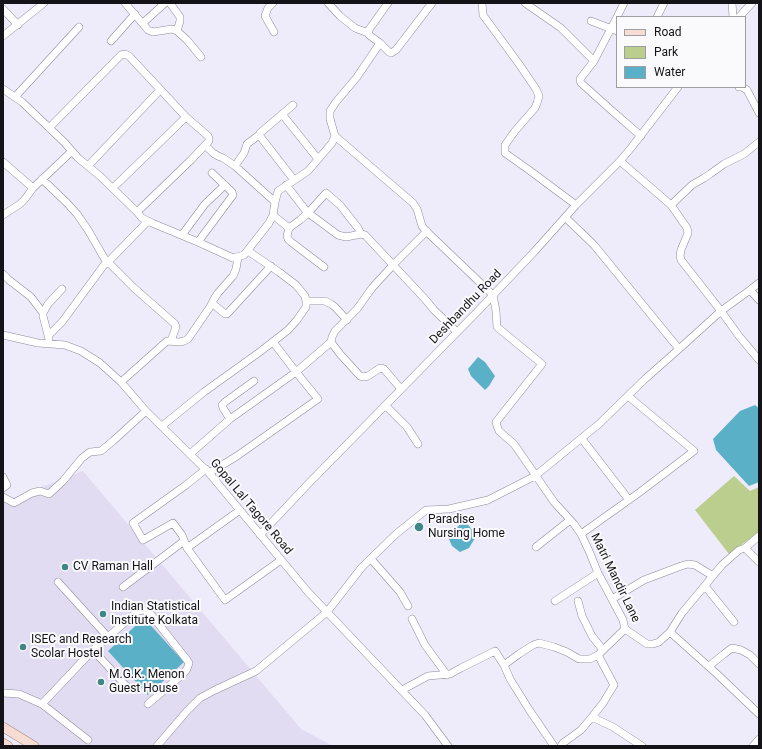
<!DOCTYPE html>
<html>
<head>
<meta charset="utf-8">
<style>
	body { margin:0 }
	#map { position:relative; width:762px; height:749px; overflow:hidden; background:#eeebfa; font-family:Roboto,sans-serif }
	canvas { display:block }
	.frame { position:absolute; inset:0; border:4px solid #141318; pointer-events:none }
	.legend { position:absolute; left:616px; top:16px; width:130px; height:72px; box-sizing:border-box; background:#fafafd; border:1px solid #9e9ea1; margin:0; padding:5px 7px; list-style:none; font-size:12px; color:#141318 }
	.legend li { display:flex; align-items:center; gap:8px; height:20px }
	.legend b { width:20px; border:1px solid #9e9ea1 }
</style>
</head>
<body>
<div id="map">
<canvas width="762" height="749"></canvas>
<div class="frame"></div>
<ul class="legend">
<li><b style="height:5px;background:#f7dcd4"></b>Road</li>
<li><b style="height:11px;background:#bbce8e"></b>Park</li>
<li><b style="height:11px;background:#5ab1c7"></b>Water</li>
</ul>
</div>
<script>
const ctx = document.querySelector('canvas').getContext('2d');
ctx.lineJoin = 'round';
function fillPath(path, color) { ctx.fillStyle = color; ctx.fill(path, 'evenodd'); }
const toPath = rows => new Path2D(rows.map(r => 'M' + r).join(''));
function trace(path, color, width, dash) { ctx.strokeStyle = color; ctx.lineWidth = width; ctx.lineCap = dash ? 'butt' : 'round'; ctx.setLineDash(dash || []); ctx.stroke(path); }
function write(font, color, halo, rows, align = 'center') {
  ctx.font = font + ' Roboto,sans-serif'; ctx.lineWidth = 4; ctx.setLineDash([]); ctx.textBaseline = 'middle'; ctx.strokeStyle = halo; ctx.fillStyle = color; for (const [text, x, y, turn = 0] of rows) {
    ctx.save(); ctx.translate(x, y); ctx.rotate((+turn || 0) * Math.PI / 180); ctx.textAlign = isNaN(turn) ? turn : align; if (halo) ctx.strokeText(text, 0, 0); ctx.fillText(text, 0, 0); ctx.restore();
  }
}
const built = toPath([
	[83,471,301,729,333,746,39,746,3,725,3,502]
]);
const green = toPath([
	[734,476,750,491,759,487,759,532,729,554,695,510]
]);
const water = toPath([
	[478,357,485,362,495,376,489,386,485,390,471,376,468,369],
	[755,405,759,408,759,482,749,486,716,450,713,439,740,411],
	[464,520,475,533,475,538,469,548,460,552,452,546,448,537],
	[144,618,184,662,148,695,108,651]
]);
const minor = toPath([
	[125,3,148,30,153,32,172,29,177,31,187,40,201,57],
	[170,3,180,17,180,21,177,31],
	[273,3,268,8,265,16,274,32],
	[328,3,340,16,355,28,368,33],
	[482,3,483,15,519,64,536,89,539,96,537,103,535,108,515,131,505,145,505,153,529,170,576,205],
	[525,3,561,28,594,61],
	[732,3,733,17],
	[3,9,18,25],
	[617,17,594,61,580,79,580,81,581,83,610,109,641,136],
	[617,17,624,3],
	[657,17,664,3],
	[739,17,752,3],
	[591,21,617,31],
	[143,23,165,3],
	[3,36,44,3],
	[111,41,135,14],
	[380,43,369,35,368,31,388,3],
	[739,87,742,87,747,90,759,113],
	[3,89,22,102,64,142,78,158,100,176,137,212,142,218,152,223,198,242,233,258,244,255,269,223,273,215,275,202,278,191,308,171,332,143,335,136,330,119,330,111,336,102,357,77,380,43,389,52,391,53,396,50,432,3],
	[15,97,79,27],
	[293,105,260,133,259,135,294,180],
	[282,114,318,159],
	[49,128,121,55,125,54,129,56,186,117,208,136,209,138,209,141,191,160,137,212],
	[335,136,413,203,417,209,422,226,425,230,493,295,496,311,497,327,542,364,496,422,497,426,499,431,514,444,554,502,574,524,581,534,589,551,598,573,623,620,625,629,647,644,653,644,659,642,670,632,718,675,759,714],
	[205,145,213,153,218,156,223,158,235,166,275,202],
	[620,161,671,205,687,228,688,233,681,250,680,256,681,260,721,311,679,349],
	[3,162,33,188],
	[88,166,160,90],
	[235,166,244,153,247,144,259,135],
	[42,179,67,203,77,214,88,230,107,263,148,221],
	[286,185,307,212,315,218,338,235,346,237,361,234,365,235,425,299,434,310,457,332],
	[113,188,186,117],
	[671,205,692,185,704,178,710,174,724,164,744,154,759,142],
	[3,215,20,204,25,199,33,188,72,151],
	[273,215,289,228],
	[182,235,205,204,225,185],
	[198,242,233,195,232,192,212,173],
	[324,267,291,242,288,239,287,236,289,228,300,220,308,213,326,193,340,205,358,228,361,234],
	[3,274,9,280,31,297,43,313],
	[750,290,759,283],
	[759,300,750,290,721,311,739,336,759,360],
	[306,301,325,301,331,304,335,307,347,320],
	[212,303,225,314,227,314,271,266],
	[3,335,38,343,65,345,81,351,100,363,121,382,146,411,209,473,308,592,425,715,448,746],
	[48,336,62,322,104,265,107,263,110,264,134,288,175,324,176,327,171,341],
	[49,339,43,316,43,313,48,304,62,289],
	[121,382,167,341,180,342,184,341,188,339,210,307,214,299,218,293,233,276,236,269,238,257],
	[401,389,384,369,380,368,368,376,364,377,360,376,340,354,331,342,332,337,335,331,357,309,372,288,393,265,427,231],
	[385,405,407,427,418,444],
	[230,419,223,408,222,405,225,402,254,381],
	[162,426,204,392,261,351,288,330,297,320,306,307,306,301,305,296,296,285,279,272,248,251],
	[582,439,629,500],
	[190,454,230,419,296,372,273,342],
	[209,473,237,456,318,399,296,372,331,342],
	[3,477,7,485,3,488],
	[3,497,14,503,32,493,40,491,49,494,63,481,82,458,90,452,101,451,113,441,146,411],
	[240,510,187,548,225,600,281,560],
	[581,534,640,492,694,451,628,396],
	[260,535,308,484,477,312,534,252,576,205,620,161,631,148,678,87],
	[536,547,570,520],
	[187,548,182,535,173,523,143,540,133,523,186,485,206,469],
	[745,548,759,562],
	[371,559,400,592,408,606],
	[58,582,108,637],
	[705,586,734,622],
	[123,587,184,541],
	[612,599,644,580,681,566,688,564,695,565,713,576],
	[555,601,598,573],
	[578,601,582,616,592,636,603,650],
	[412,619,425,645,447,675],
	[670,632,682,613,722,565,739,550,745,548,759,536],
	[93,650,129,689],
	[504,665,519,654,533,645,539,643,554,647,567,652,579,659,590,659,598,655],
	[709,666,724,654,732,648,741,650,750,655,759,664],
	[402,690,428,676,450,674,461,668,495,651,504,665,510,679,530,711,554,746],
	[3,693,19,694,42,704,88,740],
	[42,704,93,650,138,611,143,610,149,612,187,660,189,663,187,669,183,674,148,704],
	[592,717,613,727,642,746],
	[157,746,187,711,200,698,215,690,256,671,327,612,362,567,396,534,426,510,449,509,488,500,535,476,599,424,645,379,679,349,594,245,566,218],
	[561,746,563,743,581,730,592,717,603,703,614,685,598,655,625,629],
	[753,746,759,739]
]);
const major = toPath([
	[3,727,34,746],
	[3,743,8,746]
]);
const markers = [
	[419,527,5,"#3f8787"],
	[65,567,4,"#3f8787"],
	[103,614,4,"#3f8787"],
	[23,647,4,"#3f8787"],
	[101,682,4,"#3f8787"]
];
const streetNames = [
	["Deshbandhu Road",466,307,-46],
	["Gopal Lal Tagore Road",251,507,50],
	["Matri Mandir Lane",615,578,64]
];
const poiNames = [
	["Paradise",428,520],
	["Nursing Home",428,534],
	["CV Raman Hall",73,567],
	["Indian Statistical",111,607],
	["Institute Kolkata",111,621],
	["ISEC and Research",31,640],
	["Scolar Hostel",31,654],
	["M.G.K. Menon",109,675],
	["Guest House",109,689]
];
fillPath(built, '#e2dcf3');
fillPath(green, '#bbce8e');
fillPath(water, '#5ab1c7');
trace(minor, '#8e8a98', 8);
trace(major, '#a48680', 10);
trace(minor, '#fff', 7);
trace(major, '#f7dcd4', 9);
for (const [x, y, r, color] of markers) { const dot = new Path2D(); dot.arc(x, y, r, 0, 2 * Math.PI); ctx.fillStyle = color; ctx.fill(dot); trace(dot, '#fafafd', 1.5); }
write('12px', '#141318', '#fafafd', streetNames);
write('12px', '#141318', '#fafafd', poiNames, 'left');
</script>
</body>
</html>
